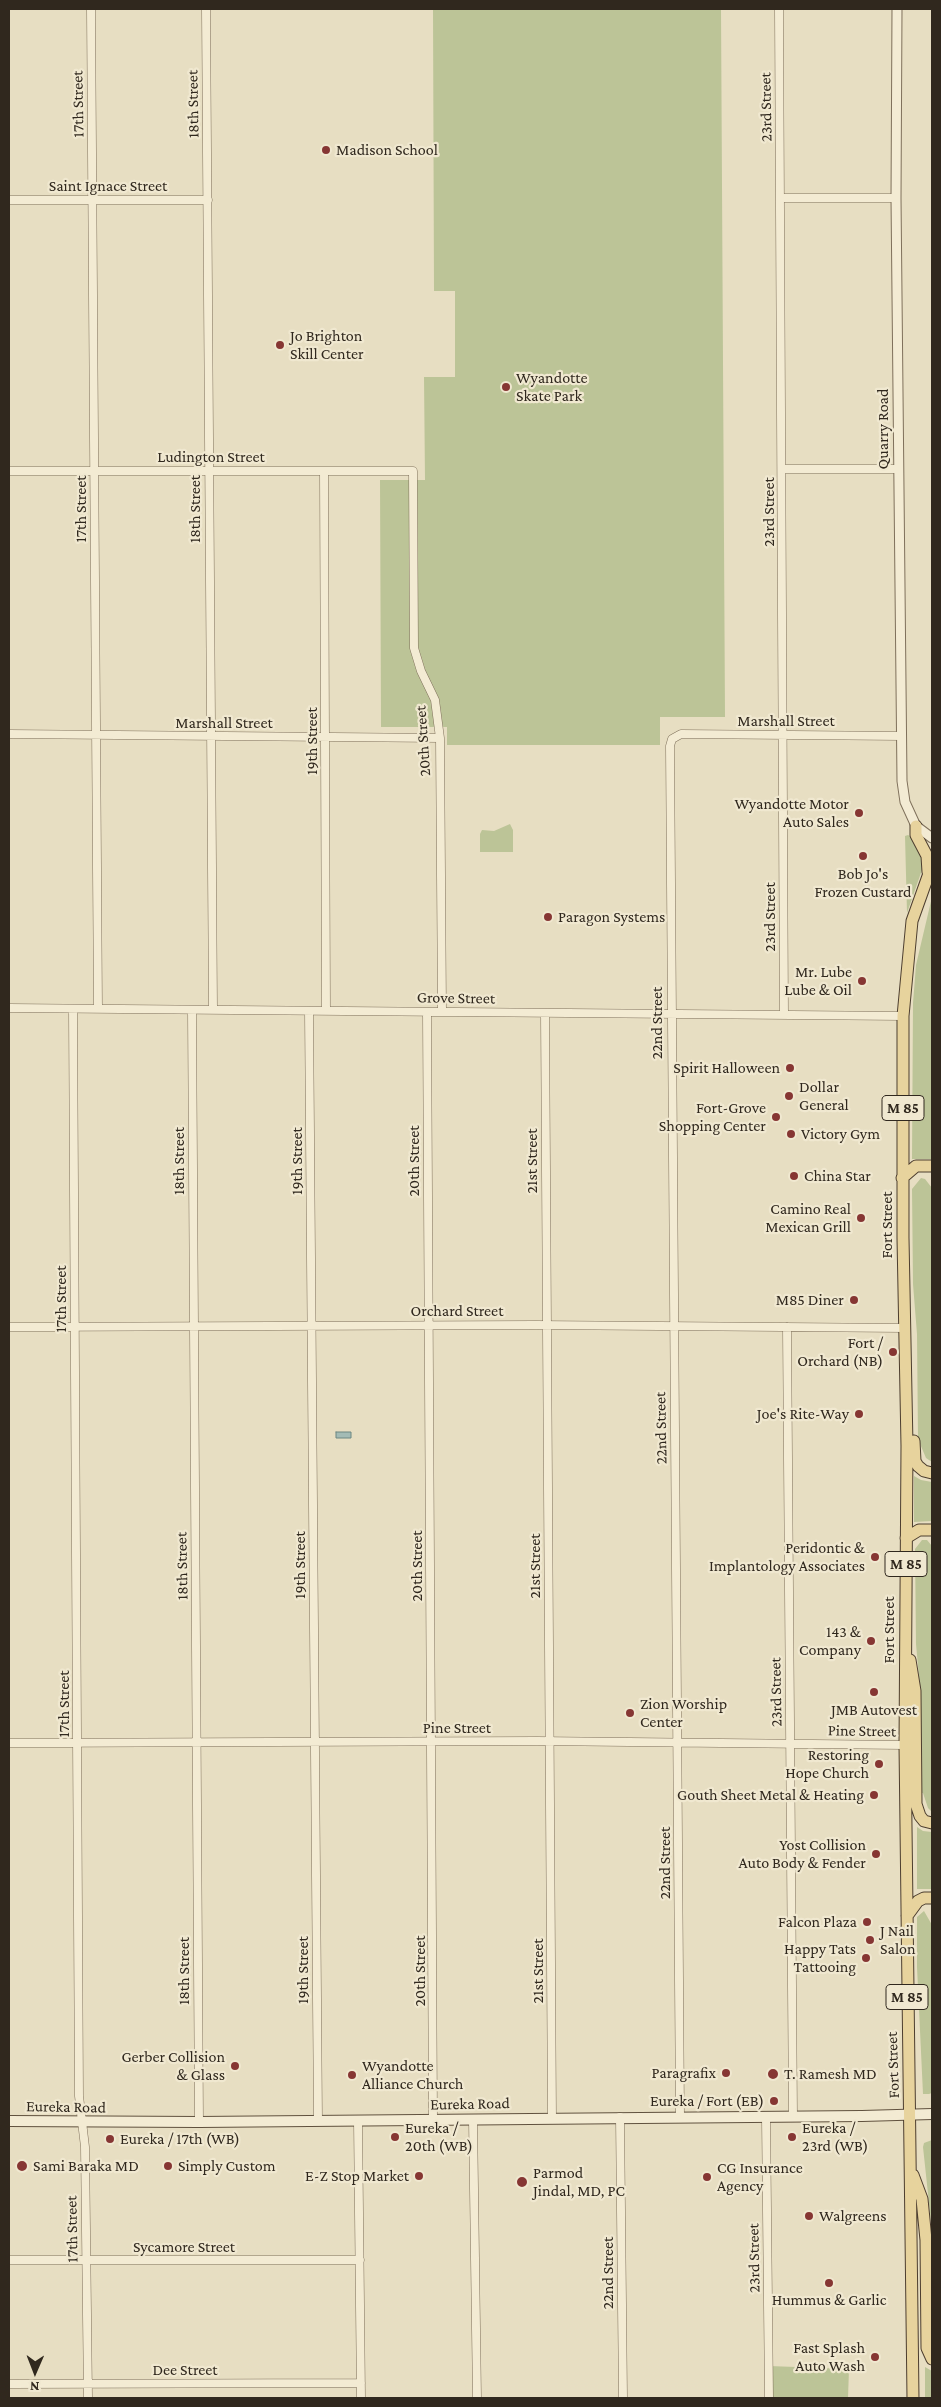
<!DOCTYPE html>
<html>
<head>
<meta charset="utf-8">
<style>
	body { margin:0 }
	#map { position:relative; width:941px; height:2407px; overflow:hidden; background:#e7dec2; font-family:"Crimson Pro",serif }
	canvas { display:block }
	.frame { position:absolute; inset:0; border:10px solid #30281e; pointer-events:none }
	.north { position:absolute; left:10px; top:2347px; width:50px; height:50px; -webkit-text-stroke:4px #f0e8d0; paint-order:stroke; rotate:181deg; font-size:14px; font-weight:700; line-height:20px; text-align:center; color:#30281e }
	.north::after { content:''; display:block; margin:auto; width:18px; height:22px; background:#30281e; clip-path:polygon(50% 0,100% 100%,50% 72%,0 100%) }
</style>
</head>
<body>
<div id="map">
<canvas width="941" height="2407"></canvas>
<div class="frame"></div>
<div class="north">N</div>
</div>
<script>
const ctx = document.querySelector('canvas').getContext('2d');
ctx.lineJoin = 'round';
function fillPath(path, color) { ctx.fillStyle = color; ctx.fill(path, 'evenodd'); }
const toPath = rows => new Path2D(rows.map(r => 'M' + r).join(''));
function trace(path, color, width, dash) { ctx.strokeStyle = color; ctx.lineWidth = width; ctx.lineCap = dash ? 'butt' : 'round'; ctx.setLineDash(dash || []); ctx.stroke(path); }
function write(font, color, halo, rows, align = 'center') {
  ctx.font = font + ' "Crimson Pro",serif'; ctx.lineWidth = 4.5; ctx.setLineDash([]); ctx.textBaseline = 'middle'; ctx.strokeStyle = halo; ctx.fillStyle = color; for (const [text, x, y, turn = 0] of rows) {
    ctx.save(); ctx.translate(x, y); ctx.rotate((+turn || 0) * Math.PI / 180); ctx.textAlign = isNaN(turn) ? turn : align; if (halo) ctx.strokeText(text, 0, 0); ctx.fillText(text, 0, 0); ctx.restore();
  }
}
const green = toPath([
	[433,9,721,9,725,717,660,717,660,745,447,745,447,727,381,727,380,480,425,480,424,377,455,377,455,291,434,291],
	[510,824,513,830,513,852,480,852,480,834,482,830,494,831],
	[908,835,912,837,923,856,923,867,907,913,905,836],
	[932,897,932,1159,912,1159,913,1003,916,965],
	[921,1178,925,1179,932,1188,932,1462,926,1458,918,1439,917,1334,913,1284,912,1189],
	[914,1476,921,1480,932,1482,932,1521,914,1522],
	[922,1540,927,1540,932,1546,932,1812,928,1808,923,1793,920,1793,920,1688,916,1644,915,1549],
	[917,1827,923,1831,932,1832,932,1889,917,1889],
	[924,1911,932,1925,932,2093,929,2094,923,2094,917,1967,917,1917],
	[932,2140,932,2231,923,2147,924,2143],
	[769,2366,849,2369,848,2398,769,2398],
	[925,2367,932,2371,932,2398,925,2398]
]);
const water = toPath([
	[336,1432,351,1432,351,1438,336,1438,336,1432]
]);
const minor = toPath([
	[91,9,98,1009],
	[206,9,213,1010],
	[779,9,784,1015],
	[781,198,896,198],
	[9,200,208,200],
	[783,469,898,469],
	[9,471,413,471,414,648,421,671,435,700,440,738,442,1012],
	[324,471,326,1011],
	[9,734,440,738],
	[9,1008,903,1016],
	[73,1009,79,2096,85,2147,88,2398],
	[192,1010,199,2122],
	[309,1011,318,2120],
	[427,1012,433,2119],
	[545,1013,552,2119],
	[9,1327,536,1325,906,1328],
	[787,1327,793,2117],
	[9,1743,537,1741,905,1745],
	[620,2117,623,2398],
	[680,2117,670,746,672,739,681,734,902,736],
	[766,2117,769,2398],
	[473,2119,477,2398],
	[358,2120,361,2398],
	[9,2260,360,2260],
	[9,2384,361,2383]
]);
const tertiary = toPath([
	[897,9,896,198,902,781,905,802,916,826,932,838]
]);
const secondary = toPath([
	[9,2121,199,2122,862,2116,932,2114]
]);
const primary = toPath([
	[916,826,916,835,927,856,928,872],
	[902,1178,916,1166,932,1166],
	[914,1441,915,1461,918,1466,924,1471,932,1473],
	[906,1538,919,1530,932,1530],
	[910,1660,915,1691,916,1804,920,1816,924,1821,932,1823],
	[907,1916,918,1901,924,1898,932,1898],
	[913,2175,922,2199,926,2240,927,2348,932,2359],
	[913,2398,905,1745,907,1446,903,1238,903,1016,912,921,932,865]
]);
const markers = [
	[326,150,5,"#863633"],
	[280,345,5,"#863633"],
	[506,387,5,"#863633"],
	[859,813,5,"#863633"],
	[863,856,5,"#863633"],
	[548,917,5,"#863633"],
	[862,981,5,"#863633"],
	[790,1068,5,"#863633"],
	[789,1096,5,"#863633"],
	[776,1117,5,"#863633"],
	[791,1134,5,"#863633"],
	[794,1176,5,"#863633"],
	[861,1218,5,"#863633"],
	[854,1300,5,"#863633"],
	[893,1352,5,"#863633"],
	[859,1414,5,"#863633"],
	[875,1557,5,"#863633"],
	[871,1641,5,"#863633"],
	[874,1692,5,"#863633"],
	[630,1713,5,"#863633"],
	[879,1764,5,"#863633"],
	[874,1795,5,"#863633"],
	[876,1854,5,"#863633"],
	[867,1922,5,"#863633"],
	[870,1940,5,"#863633"],
	[866,1958,5,"#863633"],
	[235,2066,5,"#863633"],
	[726,2073,5,"#863633"],
	[773,2074,6,"#863633"],
	[352,2075,5,"#863633"],
	[774,2101,5,"#863633"],
	[395,2137,5,"#863633"],
	[792,2137,5,"#863633"],
	[110,2139,5,"#863633"],
	[22,2166,6,"#863633"],
	[168,2166,5,"#863633"],
	[419,2176,5,"#863633"],
	[707,2177,5,"#863633"],
	[522,2182,6,"#863633"],
	[809,2216,5,"#863633"],
	[829,2283,5,"#863633"],
	[875,2357,5,"#863633"]
];
const shields = [
	[903,1108,42],
	[906,1564,42],
	[907,1997,42]
];
const shieldNames = [
	["M 85",903,1108],
	["M 85",906,1564],
	["M 85",907,1997]
];
const streetNames = [
	["17th Street",78,104,-91],
	["18th Street",193,104,-91],
	["23rd Street",766,107,-91],
	["Saint Ignace Street",108,186],
	["Quarry Road",883,429,-90],
	["Ludington Street",211,457],
	["17th Street",81,509,-90],
	["18th Street",195,509,-90],
	["23rd Street",769,512,-90],
	["Marshall Street",786,721],
	["Marshall Street",224,723],
	["19th Street",312,741,-90],
	["20th Street",423,741,-94],
	["23rd Street",770,917,-90],
	["Grove Street",456,998,1],
	["22nd Street",657,1023,-90],
	["18th Street",179,1161,-90],
	["19th Street",297,1161,-90],
	["20th Street",414,1161,-90],
	["21st Street",532,1161,-90],
	["Fort Street",887,1225,-90],
	["17th Street",61,1299,-90],
	["Orchard Street",457,1311],
	["22nd Street",661,1428,-91],
	["19th Street",300,1565,-90],
	["18th Street",182,1566,-91],
	["20th Street",417,1566,-90],
	["21st Street",535,1566,-90],
	["Fort Street",889,1630,-90],
	["23rd Street",776,1692,-91],
	["17th Street",64,1704,-90],
	["Pine Street",457,1728],
	["Pine Street",862,1731,1],
	["22nd Street",665,1863,-90],
	["19th Street",303,1970,-90],
	["18th Street",184,1971,-90],
	["20th Street",420,1971,-90],
	["21st Street",538,1971,-90],
	["Fort Street",893,2065,-92],
	["Eureka Road",470,2104,-1],
	["Eureka Road",66,2107,1],
	["17th Street",72,2229,-91],
	["Sycamore Street",184,2247],
	["23rd Street",754,2258,-91],
	["22nd Street",608,2273,-90],
	["Dee Street",185,2370]
];
const poiNames = [
	["Madison School",336,150,"left"],
	["Jo Brighton",290,336,"left"],
	["Skill Center",290,354,"left"],
	["Wyandotte",516,378,"left"],
	["Skate Park",516,396,"left"],
	["Wyandotte Motor",849,804],
	["Auto Sales",849,822],
	["Bob Jo's",863,874,"center"],
	["Frozen Custard",863,892,"center"],
	["Paragon Systems",558,917,"left"],
	["Mr. Lube",852,972],
	["Lube & Oil",852,990],
	["Spirit Halloween",780,1068],
	["Dollar",799,1087,"left"],
	["General",799,1105,"left"],
	["Fort-Grove",766,1108],
	["Shopping Center",766,1126],
	["Victory Gym",801,1134,"left"],
	["China Star",804,1176,"left"],
	["Camino Real",851,1209],
	["Mexican Grill",851,1227],
	["M85 Diner",844,1300],
	["Fort /",883,1343],
	["Orchard (NB)",883,1361],
	["Joe's Rite-Way",849,1414],
	["Peridontic &",865,1548],
	["Implantology Associates",865,1566],
	["143 &",861,1632],
	["Company",861,1650],
	["Zion Worship",640,1704,"left"],
	["Center",640,1722,"left"],
	["JMB Autovest",874,1710,"center"],
	["Restoring",869,1755],
	["Hope Church",869,1773],
	["Gouth Sheet Metal & Heating",864,1795],
	["Yost Collision",866,1845],
	["Auto Body & Fender",866,1863],
	["Falcon Plaza",857,1922],
	["J Nail",880,1931,"left"],
	["Salon",880,1949,"left"],
	["Happy Tats",856,1949],
	["Tattooing",856,1967],
	["Gerber Collision",225,2057],
	["& Glass",225,2075],
	["Wyandotte",362,2066,"left"],
	["Alliance Church",362,2084,"left"],
	["Paragrafix",716,2073],
	["T. Ramesh MD",784,2074,"left"],
	["Eureka / Fort (EB)",764,2101],
	["Eureka /",405,2128,"left"],
	["20th (WB)",405,2146,"left"],
	["Eureka /",802,2128,"left"],
	["23rd (WB)",802,2146,"left"],
	["Eureka / 17th (WB)",120,2139,"left"],
	["Sami Baraka MD",33,2166,"left"],
	["Simply Custom",178,2166,"left"],
	["CG Insurance",717,2168,"left"],
	["Agency",717,2186,"left"],
	["Parmod",533,2173,"left"],
	["Jindal, MD, PC",533,2191,"left"],
	["E-Z Stop Market",409,2176],
	["Walgreens",819,2216,"left"],
	["Hummus & Garlic",829,2300,"center"],
	["Fast Splash",865,2348],
	["Auto Wash",865,2366]
];
fillPath(green, '#bcc497');
fillPath(water, '#a3bbb5');
trace(water, '#6c8782', 1);
trace(minor, '#7f705b', 9);
trace(tertiary, '#7f705b', 11);
trace(secondary, '#60513e', 12);
trace(primary, '#4d3e2f', 13);
trace(minor, '#f3ebd3', 8);
trace(tertiary, '#f3ebd3', 9);
trace(secondary, '#f3ebd3', 10);
trace(primary, '#e7d39d', 11);
for (const [x, y, r, color] of markers) { const dot = new Path2D(); dot.arc(x, y, r, 0, 2 * Math.PI); ctx.fillStyle = color; ctx.fill(dot); trace(dot, '#f0e8d0', 2); }
for (const [x, y, w] of shields) { const box = new Path2D(); box.roundRect(x - w / 2, y - 12.5, w, 25, 4); ctx.fillStyle = '#f0e8d0'; ctx.fill(box); trace(box, '#30281e', 1); }
write('bold 15px', '#30281e', null, shieldNames);
write('16px', '#30281e', '#f0e8d0', streetNames);
write('16px', '#30281e', '#f0e8d0', poiNames, 'right');
</script>
</body>
</html>
